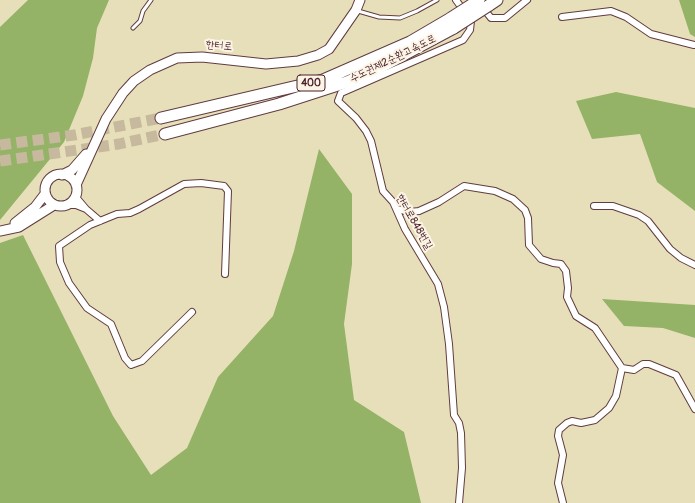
<!DOCTYPE html>
<html>
<head>
<meta charset="utf-8">
<style>
	body { margin:0 }
	canvas { display:block; background:#e6dfba }
</style>
</head>
<body>
<canvas width="695" height="503"></canvas>
<script>
const ctx = document.querySelector('canvas').getContext('2d');
ctx.lineJoin = 'round';
function fillPath(path, color) { ctx.fillStyle = color; ctx.fill(path, 'evenodd'); }
const toPath = rows => new Path2D(rows.map(r => 'M' + r).join(''));
function trace(path, color, width, dash) { ctx.strokeStyle = color; ctx.lineWidth = width; ctx.lineCap = dash ? 'butt' : 'round'; ctx.setLineDash(dash || []); ctx.stroke(path); }
function write(font, color, halo, rows, align = 'center') {
  ctx.font = font + ' Pangolin,"Poor Story",sans-serif'; ctx.lineWidth = 4; ctx.setLineDash([]); ctx.textBaseline = 'middle'; ctx.strokeStyle = halo; ctx.fillStyle = color; for (const [text, x, y, turn = 0] of rows) {
    ctx.save(); ctx.translate(x, y); ctx.rotate((+turn || 0) * Math.PI / 180); ctx.textAlign = isNaN(turn) ? turn : align; if (halo) ctx.strokeText(text, 0, 0); ctx.fillText(text, 0, 0); ctx.restore();
  }
}
const forest = toPath([
	[28,0,109,0,97,28,93,58,83,96,64,142,0,220,0,27],
	[679,0,695,0,695,37,690,34],
	[616,92,695,108,695,211,657,182,640,134,592,139,576,101],
	[319,149,352,194,352,264,344,324,354,400,404,432,421,503,0,503,0,243,23,235,113,416,151,475,187,448,218,377,273,316,294,251],
	[602,299,695,305,695,338,663,328,624,326]
]);
const highwayTunnel = toPath([
	[0,145,74,135,161,118],
	[0,161,119,144,165,134]
]);
const lane = toPath([
	[358,11,379,17,400,18,417,11,437,0],
	[133,28,140,21,143,11,151,0]
]);
const street = toPath([
	[456,0,471,21,470,30,463,40,341,93,338,101,356,118,366,131,371,141,383,191,393,202,405,229,438,284,444,307,449,344,454,415,459,423,461,433,462,468,459,503],
	[483,8,491,18,505,18,527,0],
	[562,17,611,11,626,17,651,34,694,45],
	[67,205,76,205,86,209,75,196],
	[594,206,613,206,639,215,648,221,670,249,681,258,695,265],
	[86,209,100,221],
	[397,209,410,212,419,211,439,202,464,186,495,191,513,199,525,210,528,218,529,245,541,259,553,263,561,264,566,271,568,288,567,297,576,316,595,328,622,368,634,370,643,364,649,364,676,375,695,409],
	[192,312,142,361,131,365,125,358,111,324,87,308,69,283,60,262,59,246,90,225,117,214,130,213,139,209,184,184,201,183,224,186,228,191,225,274],
	[563,503,558,483,563,455,558,436,559,430,567,423,572,421,581,423,595,420,609,408,616,396,622,368]
]);
const secondary = toPath([
	'45 190a16 16 0 1 1 32 0a16 16 0 1 1-32 0Z',
	[62,175,72,170,86,154],
	[76,185,106,119,123,93,134,81,150,70,177,58,202,57,266,64,298,61,318,55,329,49,356,10,360,0],
	[15,223,35,207,45,194],
	[0,231,19,227,54,205]
]);
const highway = toPath([
	[488,6,497,0],
	[161,118,323,80,410,42,451,18],
	[165,134,279,104,347,82,381,67,454,28]
]);
const highwayBridge = toPath([
	[451,18,479,0],
	[454,28,488,6]
]);
const shields = [
	[311,83,28]
];
const shieldNames = [
	["400",311,83]
];
const streetNames = [
	["한터로",219,46,5],
	["수도권제2순환고속도로",393,59,-26],
	["한터로848번길",414,222,60]
];
fillPath(forest, '#94b366');
trace(highwayTunnel, '#c7b99d', 11, [11, 5.5]);
trace(lane, '#613c40', 5);
trace(street, '#613c40', 8);
trace(secondary, '#613c40', 11);
trace(highway, '#613c40', 13);
trace(lane, '#fff', 3);
trace(street, '#fff', 6);
trace(secondary, '#fff', 9);
trace(highway, '#fff', 11);
trace(highwayBridge, '#613c40', 13, []);
trace(highwayBridge, '#fff', 11);
for (const [x, y, w] of shields) { const box = new Path2D(); box.roundRect(x - w / 2, y - 8, w, 16, 3); ctx.fillStyle = '#fcf5e5'; ctx.fill(box); trace(box, '#4a1f2b', 1); }
write('bold 10px', '#4a1f2b', null, shieldNames);
write('11px', '#4a1f2b', '#fcf5e5', streetNames);
</script>
</body>
</html>
